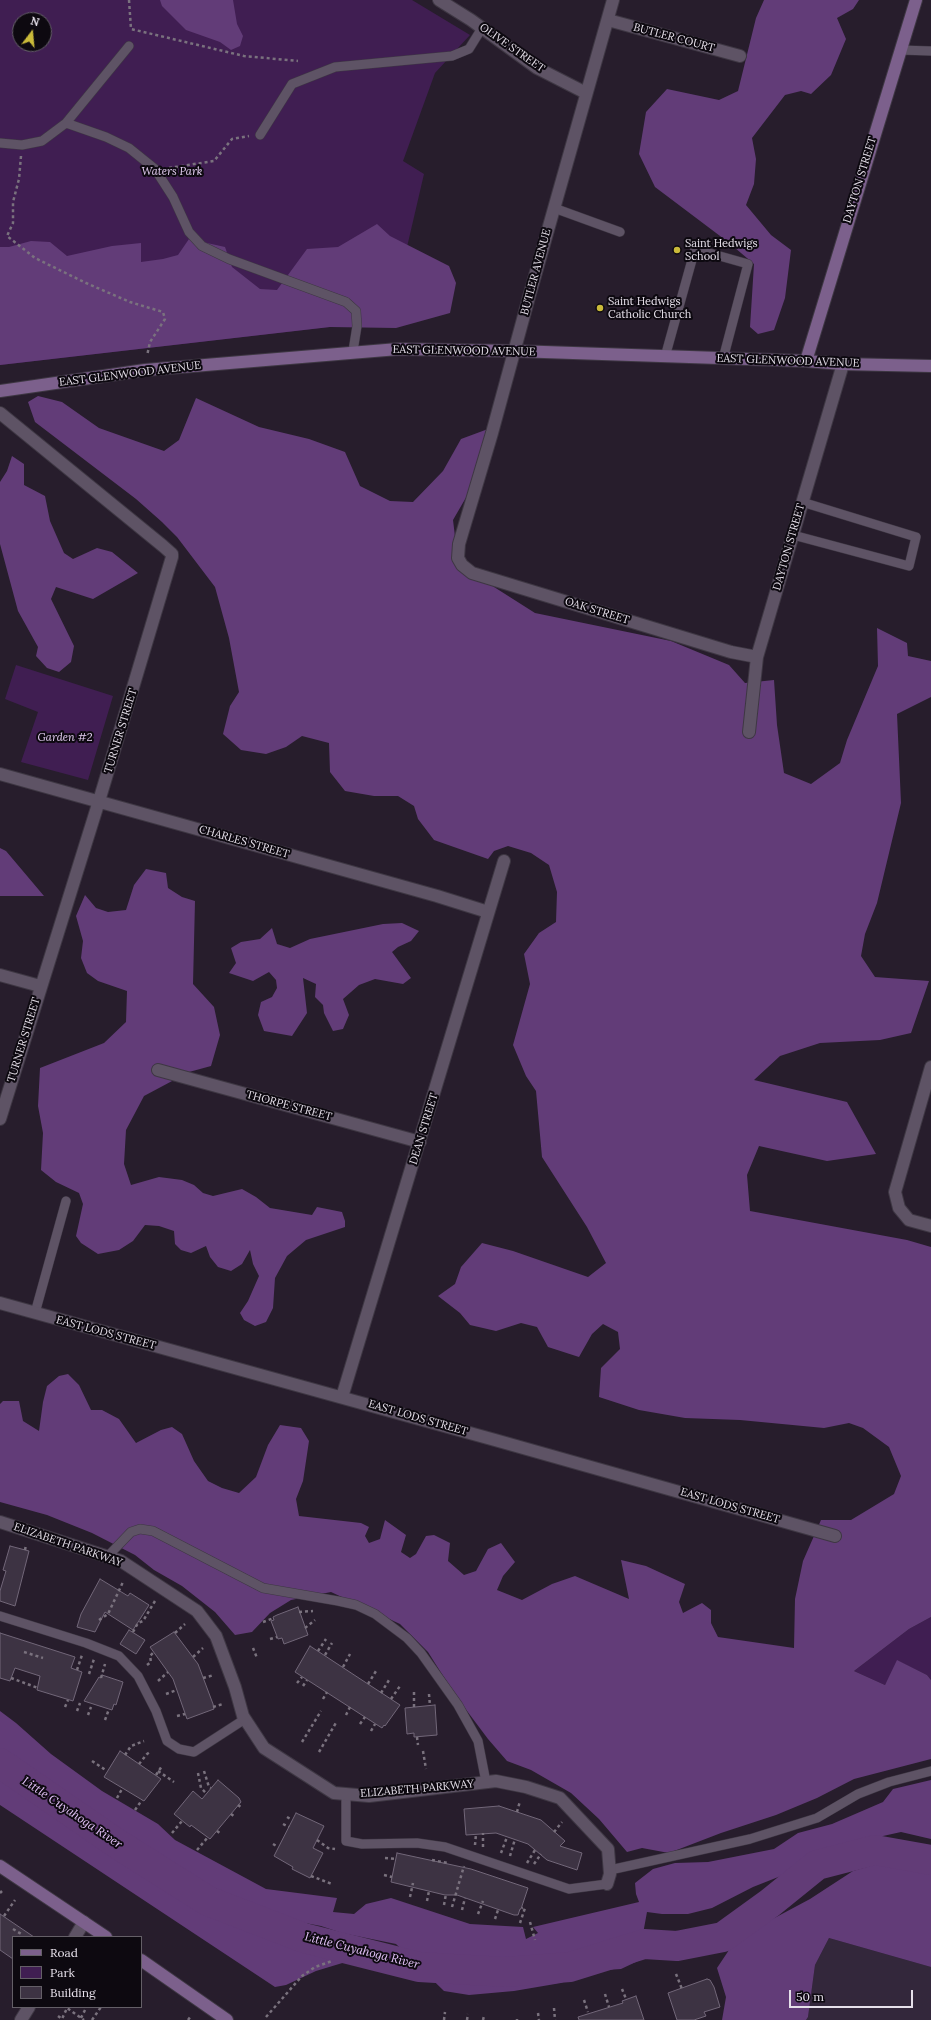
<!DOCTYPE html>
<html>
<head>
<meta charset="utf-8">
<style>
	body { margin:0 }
	#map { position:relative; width:931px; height:2020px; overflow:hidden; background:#271d2c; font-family:Lora,serif }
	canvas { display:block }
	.legend { position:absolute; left:12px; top:1936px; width:130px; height:72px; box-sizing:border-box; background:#0d0910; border:1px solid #645f67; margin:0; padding:5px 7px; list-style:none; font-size:12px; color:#e6e0ea }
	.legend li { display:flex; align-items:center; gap:8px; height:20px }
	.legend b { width:20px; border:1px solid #645f67 }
	.north { position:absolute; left:12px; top:12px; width:40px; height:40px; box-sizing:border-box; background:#0d0910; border:1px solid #645f67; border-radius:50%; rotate:16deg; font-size:11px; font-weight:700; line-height:16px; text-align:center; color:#e6e0ea }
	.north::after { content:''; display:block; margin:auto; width:14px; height:18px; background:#caba3a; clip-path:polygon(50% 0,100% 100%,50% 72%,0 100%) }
	.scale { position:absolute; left:789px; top:1990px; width:124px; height:18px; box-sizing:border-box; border:2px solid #e6e0ea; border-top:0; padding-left:5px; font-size:12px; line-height:14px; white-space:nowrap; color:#e6e0ea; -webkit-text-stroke:3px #0d0910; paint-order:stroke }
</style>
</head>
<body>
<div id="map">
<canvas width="931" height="2020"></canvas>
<ul class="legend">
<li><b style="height:5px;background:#7c608c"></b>Road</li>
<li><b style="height:11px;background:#401e52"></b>Park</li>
<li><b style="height:11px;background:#3d3343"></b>Building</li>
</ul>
<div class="north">N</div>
<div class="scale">50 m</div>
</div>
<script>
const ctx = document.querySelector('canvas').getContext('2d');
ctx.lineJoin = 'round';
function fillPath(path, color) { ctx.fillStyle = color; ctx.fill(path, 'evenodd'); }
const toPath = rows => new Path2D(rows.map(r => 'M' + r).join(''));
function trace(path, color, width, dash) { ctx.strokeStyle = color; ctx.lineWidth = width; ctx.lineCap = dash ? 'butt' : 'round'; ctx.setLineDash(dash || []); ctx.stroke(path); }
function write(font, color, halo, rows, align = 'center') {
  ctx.font = font + ' Lora,serif'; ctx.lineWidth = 4; ctx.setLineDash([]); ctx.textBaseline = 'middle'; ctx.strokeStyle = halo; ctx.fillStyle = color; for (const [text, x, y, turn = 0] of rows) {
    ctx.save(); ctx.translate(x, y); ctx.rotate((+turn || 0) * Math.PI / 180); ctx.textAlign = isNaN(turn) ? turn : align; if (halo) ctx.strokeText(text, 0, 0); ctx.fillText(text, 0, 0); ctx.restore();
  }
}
const built = toPath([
	[829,1938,931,1967,931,2020,806,2020,808,2017,815,1965]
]);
const green = toPath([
	[0,0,412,0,470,35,435,73,403,161,424,174,390,320,0,365],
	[20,20,44,20,44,44,20,44],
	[16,665,113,696,88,780,21,762,38,712,5,699],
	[931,1617,931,1680,927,1675,898,1661,885,1685,854,1671,909,1629]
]);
const forest = toPath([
	[160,0,233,0,237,24,243,36,240,46,231,50,220,42,186,30,162,6],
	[764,0,859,0,853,9,837,18,846,39,831,75,811,94,801,91,785,95,752,138,756,159,754,184,746,205,771,235,791,250,785,298,774,330,758,334,750,327,754,264,728,242,655,187,639,154,646,112,667,89,719,100,738,91,756,18],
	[377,224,390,236,449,266,456,283,450,313,396,328,330,327,0,365,0,247,9,247,31,241,50,242,67,256,112,246,141,243,141,262,163,259,178,255,189,239,225,247,232,267,260,289,277,290,307,249,338,247],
	[38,396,62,402,99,428,164,451,179,440,196,398,259,427,309,439,345,452,360,486,390,501,413,502,443,471,461,439,488,429,468,494,453,520,457,553,472,573,535,613,671,641,729,665,745,683,774,680,777,725,784,773,811,784,840,763,847,740,878,666,877,628,907,643,908,656,931,661,931,697,897,714,901,803,877,903,865,934,861,956,875,977,929,981,911,1033,880,1040,820,1043,780,1056,754,1080,847,1102,876,1154,827,1161,759,1146,747,1175,750,1211,907,1240,931,1247,931,1617,909,1629,854,1671,885,1685,897,1660,927,1675,931,1680,931,1759,854,1779,817,1798,776,1815,721,1833,669,1853,642,1848,627,1852,599,1819,571,1793,531,1770,507,1761,488,1739,455,1695,428,1652,400,1624,331,1592,291,1600,270,1613,252,1632,235,1635,215,1612,182,1586,154,1570,135,1555,92,1533,47,1515,0,1502,0,1404,3,1401,19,1401,23,1421,39,1431,43,1402,47,1386,59,1376,68,1374,79,1385,91,1410,102,1410,119,1419,136,1443,161,1430,172,1427,182,1434,194,1461,208,1481,222,1488,239,1493,256,1477,268,1445,280,1425,301,1428,309,1441,303,1481,296,1499,299,1516,361,1523,369,1527,365,1536,369,1543,380,1539,385,1520,406,1535,401,1552,410,1558,416,1554,426,1536,434,1535,450,1543,448,1561,464,1575,476,1571,488,1549,501,1543,515,1562,503,1576,497,1590,522,1600,552,1584,575,1576,629,1599,621,1560,646,1566,685,1584,679,1602,683,1613,702,1603,711,1610,711,1623,718,1637,794,1648,795,1599,803,1561,821,1520,851,1520,894,1494,901,1476,889,1447,863,1428,849,1423,824,1428,740,1420,685,1418,639,1410,599,1397,601,1368,620,1349,618,1332,603,1324,592,1334,579,1357,548,1347,537,1327,521,1323,496,1331,470,1325,460,1313,438,1296,455,1284,461,1267,482,1243,513,1251,588,1277,606,1263,587,1227,542,1157,536,1091,526,1076,513,1045,530,984,524,954,539,933,556,922,557,892,549,865,531,853,508,846,494,851,488,859,434,840,418,819,414,806,398,796,374,796,345,791,330,772,329,743,302,736,286,747,266,754,241,750,223,734,230,706,239,692,229,638,215,587,177,537,162,522,136,499,35,422,28,402],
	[12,456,24,464,24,485,45,496,50,521,64,553,73,559,97,548,112,552,138,573,93,599,56,587,51,599,74,646,71,662,59,672,47,668,36,656,38,647,18,611,0,544,0,482,7,471],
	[0,848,6,851,44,896,0,896],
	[146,869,166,873,168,888,182,897,195,901,193,984,214,1007,220,1035,211,1066,189,1072,144,1096,126,1130,124,1164,131,1185,159,1177,182,1180,194,1185,203,1193,213,1196,242,1189,256,1197,270,1208,312,1215,317,1207,342,1212,345,1221,345,1227,306,1240,287,1256,275,1278,273,1308,266,1322,255,1326,244,1320,240,1313,248,1301,259,1276,253,1264,250,1250,242,1264,231,1271,218,1267,210,1257,206,1246,191,1253,181,1250,175,1244,174,1231,159,1226,145,1225,133,1241,119,1250,98,1254,81,1243,76,1236,83,1204,79,1193,56,1182,41,1170,43,1133,38,1106,40,1068,104,1043,126,1022,127,991,98,981,87,973,81,958,83,941,76,916,85,895,96,908,108,912,126,910,134,885],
	[402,923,419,931,411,941,398,947,392,952,411,978,403,984,375,979,359,985,343,999,349,1015,343,1029,333,1031,324,1013,323,1005,315,997,316,984,303,978,307,1013,292,1036,264,1031,258,1015,261,1002,272,997,277,988,276,980,269,972,253,981,229,973,236,963,231,948,241,942,260,939,272,928,277,944,290,948,310,939,383,924],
	[0,1711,16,1723,51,1754,102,1791,158,1824,175,1840,266,1889,337,1898,333,1912,354,1914,366,1904,391,1898,470,1924,523,1927,526,1939,538,1933,533,1927,639,1902,636,1894,635,1883,653,1869,675,1863,708,1862,774,1849,798,1833,832,1824,883,1802,893,1789,931,1780,931,1839,901,1832,874,1838,841,1851,817,1857,796,1870,753,1887,712,1908,688,1914,662,1914,647,1912,638,1961,621,1969,592,1971,561,1983,514,1991,469,1995,444,1991,396,1944,342,1933,321,1926,262,1915,235,1904,217,1889,203,1886,160,1860,127,1839,80,1802,0,1751],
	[0,1773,28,1789,218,1916,233,1917,274,1936,349,1961,316,1971,286,1985,275,1987,0,1805],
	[887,1861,922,1865,931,1873,931,1967,829,1938,815,1965,808,2017,806,2020,722,2020,726,1997,717,1968,737,1938,810,1899,853,1871]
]);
const river = toPath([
	[0,1763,119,1845,208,1901,304,1938,419,1967,505,1972,570,1967,644,1944,677,1946,723,1937,770,1903,817,1865,875,1850,931,1860]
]);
const building = toPath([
	[10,1546,29,1551,15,1606,0,1601,0,1591,6,1571,3,1570,10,1546],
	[100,1579,128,1596,130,1593,149,1605,133,1630,105,1612,95,1632,77,1627,81,1614,100,1579],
	[298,1607,308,1635,284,1644,282,1638,278,1639,271,1621,274,1620,273,1617,277,1615,298,1607],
	[129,1630,145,1640,136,1654,120,1644,129,1630],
	[174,1632,198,1664,213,1704,214,1709,187,1719,173,1679,150,1647,174,1632],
	[0,1633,75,1657,71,1668,82,1672,73,1701,37,1690,40,1676,15,1668,10,1681,0,1678,0,1633],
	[310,1646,400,1705,385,1726,384,1725,382,1728,295,1672,310,1646],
	[102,1675,123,1682,116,1705,114,1704,112,1710,84,1701,99,1677,101,1678,102,1675],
	[435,1705,437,1735,414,1737,414,1733,407,1734,405,1708,435,1705],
	[120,1751,161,1779,144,1801,104,1777,120,1751],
	[218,1780,239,1798,241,1802,210,1839,191,1825,190,1827,174,1814,193,1791,202,1799,218,1780],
	[499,1806,541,1820,565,1841,560,1846,582,1853,577,1870,547,1860,528,1844,496,1833,466,1835,464,1809,499,1806],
	[296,1813,324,1826,313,1848,323,1853,310,1878,292,1869,293,1867,274,1856,296,1813],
	[397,1853,471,1869,528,1888,521,1909,520,1909,518,1915,514,1915,457,1895,445,1895,391,1882,397,1853],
	[0,1914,34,1937,13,1937,13,1959,0,1950,0,1914],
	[707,1979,710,1980,714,1987,720,2007,704,2012,706,2016,694,2020,677,2020,668,1993,707,1979],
	[636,1996,644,2020,579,2020,578,2017,623,2003,622,2001,636,1996]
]);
const path = toPath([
	[129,0,131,29,244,56,298,61],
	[21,156,19,179,13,202,13,223,7,236,35,258,86,283,130,302,163,312,165,319,150,342,147,356],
	[169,168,214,161,232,139,249,136],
	[25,1550,26,1545],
	[299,1612,313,1611],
	[99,1620,108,1614,123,1582],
	[263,1622,274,1618],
	[305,1628,315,1620],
	[133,1632,138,1623,143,1621,155,1601],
	[175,1633,185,1624],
	[270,1639,277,1637],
	[253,1648,257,1658],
	[318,1651,326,1639],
	[24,1652,43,1658],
	[325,1655,332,1643],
	[193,1657,203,1648],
	[147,1665,151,1662,150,1656,154,1652],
	[343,1667,350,1654],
	[77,1670,82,1655],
	[89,1674,94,1659],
	[11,1678,38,1688],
	[101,1678,105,1664],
	[203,1678,214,1675],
	[158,1681,168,1672],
	[297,1683,302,1677],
	[368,1684,376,1671],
	[303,1686,307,1680],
	[381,1693,389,1680],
	[166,1694,177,1690],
	[429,1694,430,1706],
	[323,1699,327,1692],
	[391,1699,400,1686],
	[65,1707,68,1700],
	[213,1707,223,1704],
	[414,1707,414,1692],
	[77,1711,80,1703],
	[88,1715,91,1707],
	[346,1715,350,1707],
	[177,1716,185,1714],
	[105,1720,109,1709],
	[360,1724,365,1717],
	[371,1731,375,1724],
	[417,1737,418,1745],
	[302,1742,321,1711],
	[423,1751,426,1769],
	[319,1752,337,1721],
	[125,1755,131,1746,144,1741],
	[92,1761,107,1771],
	[139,1764,147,1754,150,1752],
	[158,1771,174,1782],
	[204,1771,209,1787,211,1788],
	[198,1773,201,1788,207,1794],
	[156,1775,162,1766],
	[117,1798,122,1789],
	[238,1805,242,1808],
	[135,1810,142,1800],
	[517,1812,520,1801],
	[231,1814,235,1817],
	[287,1817,292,1820],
	[283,1824,289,1827],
	[217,1831,221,1834],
	[554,1832,562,1822],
	[172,1833,182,1821],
	[317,1840,328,1848,335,1849],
	[273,1844,278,1847],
	[475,1845,476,1834],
	[483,1847,483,1833],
	[197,1850,208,1837],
	[501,1853,507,1837],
	[510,1856,515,1839],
	[385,1858,396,1859],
	[432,1860,448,1863],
	[527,1863,535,1850],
	[534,1864,541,1854],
	[384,1875,392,1877],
	[311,1876,332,1884],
	[0,1893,2,1891],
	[410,1897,413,1883],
	[427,1901,429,1891],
	[444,1905,446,1894],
	[452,1907,464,1866],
	[462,1910,465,1898],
	[478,1914,483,1901],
	[4,1916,15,1900],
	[495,1919,498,1910],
	[530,1922,535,1940],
	[520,1923,525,1908,522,1908],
	[13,1929,23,1935],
	[676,1974,682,1989],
	[622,1989,626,1999],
	[605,1994,609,2007],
	[584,2000,588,2012],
	[554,2008,555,2020],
	[538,2013,539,2020],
	[58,2016,62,2019,67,2008,84,2020],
	[266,2017,302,1976,315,1967,332,1961],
	[81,2018,86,2008],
	[517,2019,517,2020],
	[92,2020,101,2007],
	[188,2020,191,2016],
	[444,2020,445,2012],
	[467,2020,468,2014],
	[483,2020,484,2016]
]);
const lane = toPath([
	[900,50,931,51],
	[66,123,106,137,129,148,155,169,173,197,189,232,202,246,229,259,346,302,356,311,357,326,353,351],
	[260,135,292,84,335,67,452,56,469,49,482,28],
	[0,143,22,145,42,141,66,123,129,46],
	[554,208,620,232],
	[665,357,695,249,748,264,723,359],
	[793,535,909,566,916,537,802,502],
	[35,1313,66,1201],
	[107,1557,131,1532,140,1529,153,1531,263,1588,338,1601,356,1605,375,1614,407,1638,421,1653,458,1705,478,1741,486,1782],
	[0,1616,86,1643,119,1656,138,1676,156,1711,167,1741,179,1749,194,1752,245,1719],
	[346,1794,346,1841,362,1844,417,1843,445,1847,569,1889,607,1884],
	[610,1870,750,1839,817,1818,858,1794,889,1782,931,1771]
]);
const street = toPath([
	[439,0,471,20,537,68,586,93],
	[613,0,529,297,492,433,459,544,458,558,462,565,472,573,731,652,757,657],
	[608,20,740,56],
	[0,413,163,546,172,554,172,557,99,801,0,1119],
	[749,732,757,657,843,364],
	[0,774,437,896,488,912],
	[0,975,40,986],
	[931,1067,895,1192,899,1208,909,1220,931,1226],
	[158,1070,420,1142],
	[0,1303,495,1440,835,1536],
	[342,1397,504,861],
	[0,1522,121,1561,197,1611,216,1636,235,1687,243,1716,264,1748,334,1793,369,1796,496,1781,526,1787,560,1798,608,1849,610,1874,607,1884],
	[75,1937,84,1922],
	[21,2020,29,2007]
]);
const secondary = toPath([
	[806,361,916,0],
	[0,391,145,370,398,349,515,351,806,361,843,364,931,366],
	[0,1866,106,1937],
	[141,1960,227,2020]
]);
const markers = [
	[677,250,4,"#caba3a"],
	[600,308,4,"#caba3a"]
];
const streetNames = [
	["BUTLER COURT",674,38,15],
	["OLIVE STREET",512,48,35],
	["DAYTON STREET",860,180,-73],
	["BUTLER AVENUE",536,272,-75],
	["EAST GLENWOOD AVENUE",464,351,1],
	["EAST GLENWOOD AVENUE",788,361,2],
	["EAST GLENWOOD AVENUE",130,374,-7],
	["DAYTON STREET",789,547,-74],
	["OAK STREET",597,611,17],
	["TURNER STREET",121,731,-73],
	["CHARLES STREET",244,842,16],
	["TURNER STREET",24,1040,-73],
	["THORPE STREET",289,1106,15],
	["DEAN STREET",424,1129,-73],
	["EAST LODS STREET",106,1333,15],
	["EAST LODS STREET",418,1418,16],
	["EAST LODS STREET",730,1506,16],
	["ELIZABETH PARKWAY",68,1545,19],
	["ELIZABETH PARKWAY",417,1789,-5]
];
const parkNames = [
	["Waters Park",172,172],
	["Garden #2",65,738]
];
const poiNames = [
	["Saint Hedwigs",685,244],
	["School",685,257],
	["Saint Hedwigs",608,302],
	["Catholic Church",608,315]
];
const waterNames = [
	["Little Cuyahoga River",72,1813,34],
	["Little Cuyahoga River",362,1951,14]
];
fillPath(built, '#33273b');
fillPath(green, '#401e52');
fillPath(forest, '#623c78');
trace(river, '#623c77', 30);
fillPath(building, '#3d3343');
trace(building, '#726779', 1);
trace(lane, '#3e3743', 10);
trace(street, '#3e3743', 14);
trace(secondary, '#3e3743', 14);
trace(path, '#7a727e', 2.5, [3, 3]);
trace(lane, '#5e5365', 9);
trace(street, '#5e5365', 12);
trace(secondary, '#7c608c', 12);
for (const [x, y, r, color] of markers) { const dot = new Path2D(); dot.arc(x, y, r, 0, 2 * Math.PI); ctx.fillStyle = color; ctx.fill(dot); trace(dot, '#0d0910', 1.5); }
write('11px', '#e6e0ea', '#0d0910', streetNames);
write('italic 11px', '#e5cff3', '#0d0910', parkNames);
write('11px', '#e6e0ea', '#0d0910', poiNames, 'left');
write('italic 12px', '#e4c3f9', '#0d0910', waterNames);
</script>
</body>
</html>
